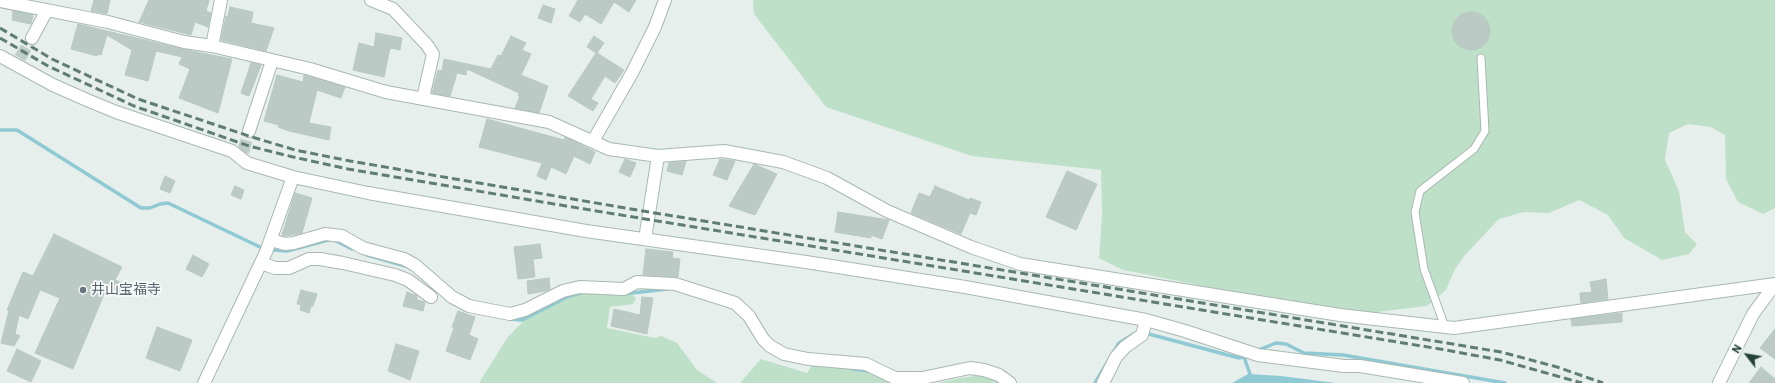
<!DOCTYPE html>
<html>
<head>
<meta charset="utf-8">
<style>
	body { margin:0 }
	#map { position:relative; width:1775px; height:383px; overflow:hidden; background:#e6efeb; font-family:"IBM Plex Sans",sans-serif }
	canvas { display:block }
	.north { position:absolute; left:1727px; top:335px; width:40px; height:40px; -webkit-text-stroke:3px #f7fbf9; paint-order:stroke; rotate:301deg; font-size:11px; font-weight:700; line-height:16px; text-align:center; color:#24423a }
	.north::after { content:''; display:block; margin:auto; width:14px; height:18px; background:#24423a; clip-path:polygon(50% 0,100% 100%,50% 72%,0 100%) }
</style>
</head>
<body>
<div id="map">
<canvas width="1775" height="383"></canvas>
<div class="north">N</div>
</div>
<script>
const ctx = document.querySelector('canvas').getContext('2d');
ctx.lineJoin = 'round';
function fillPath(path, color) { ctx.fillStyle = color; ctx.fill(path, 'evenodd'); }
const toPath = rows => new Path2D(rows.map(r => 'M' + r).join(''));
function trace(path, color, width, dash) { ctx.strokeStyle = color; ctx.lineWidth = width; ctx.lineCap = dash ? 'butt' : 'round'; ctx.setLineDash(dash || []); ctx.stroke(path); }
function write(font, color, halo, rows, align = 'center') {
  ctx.font = font + ' "IBM Plex Sans","Noto Sans JP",sans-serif'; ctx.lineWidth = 3.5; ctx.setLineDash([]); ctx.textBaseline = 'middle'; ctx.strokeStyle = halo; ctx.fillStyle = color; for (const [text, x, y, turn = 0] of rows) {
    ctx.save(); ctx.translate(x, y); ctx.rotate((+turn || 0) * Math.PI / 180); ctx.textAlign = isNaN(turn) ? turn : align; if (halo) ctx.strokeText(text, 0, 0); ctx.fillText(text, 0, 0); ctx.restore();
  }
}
const green = toPath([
	[753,0,1775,0,1775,208,1763,214,1738,202,1726,179,1725,135,1711,127,1688,124,1669,133,1665,160,1679,191,1685,232,1697,244,1689,254,1662,260,1624,238,1608,215,1579,200,1549,213,1524,212,1499,219,1465,255,1455,269,1446,290,1427,306,1368,313,1223,290,1164,278,1123,270,1099,258,1102,214,1101,170,972,156,826,107,754,14],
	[576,290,629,291,636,298,633,304,610,307,607,328,655,338,661,336,677,343,697,370,717,383,479,383,507,338,536,308],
	[761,359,807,373,814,362,865,369,892,383,740,383],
	[982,375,1001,383,937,383,961,378]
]);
const water = toPath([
	[1248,374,1281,376,1336,383,1232,383]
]);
const stream = toPath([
	[0,130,17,130,141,208,150,208,160,204,168,203,262,248,274,250,287,251,332,239,352,249],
	[367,255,405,266],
	[623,294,667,289],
	[510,319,522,320,569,296,585,292],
	[1145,333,1239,358,1249,355],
	[1256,351,1276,343,1286,344,1304,353,1343,355,1505,383],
	[1244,357,1251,377],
	[853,369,869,371],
	[1095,383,1119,343,1137,332]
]);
const building = toPath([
	[94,0,110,0,107,14,91,11,94,0],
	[149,0,209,0,206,11,211,13,208,27,195,22,191,35,139,22,149,0],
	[578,0,636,0,629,12,614,2,601,24,585,14,580,22,569,16,578,0],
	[543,5,555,9,551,23,538,18,543,5],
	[230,7,253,12,251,23,274,28,266,51,221,40,226,16,228,16,230,7],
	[13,11,33,15,31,24,12,20,13,11],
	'1452 31a19 19 0 1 1 38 0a19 19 0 1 1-38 0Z',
	[78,24,182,49,232,59,218,113,179,98,190,69,179,64,182,57,156,51,148,81,125,75,132,50,107,35,101,55,98,54,97,56,71,49,78,24],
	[376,33,402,38,400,50,390,48,384,77,353,70,359,43,374,47,376,33],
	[511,36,526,43,522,50,531,54,521,75,548,86,539,113,515,108,520,96,518,96,519,93,467,69,466,75,457,73,450,96,432,93,438,70,442,71,444,59,491,69,498,55,501,56,511,36],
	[594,36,604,43,597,53,624,70,615,83,605,76,591,99,598,103,593,111,568,96,596,53,587,47,594,36],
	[251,63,261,65,249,96,241,93,251,63],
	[277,75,303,82,304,75,345,87,341,98,317,90,309,123,331,127,329,140,289,131,278,127,279,125,264,121,277,75],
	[487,119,564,140,565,137,595,152,590,164,574,156,566,174,551,167,546,180,537,176,542,163,479,147,487,119],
	[625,159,636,163,630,177,619,172,625,159],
	[720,159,735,161,727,180,713,175,720,159],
	[686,161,682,175,667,171,669,163,686,161],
	[754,164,777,174,755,215,729,206,754,164],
	[1067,171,1097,184,1076,230,1046,217,1067,171],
	[165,176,175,181,170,193,160,189,165,176],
	[235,186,244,190,241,199,231,195,235,186],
	[935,186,969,200,970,198,981,202,976,215,970,213,961,234,911,213,919,193,930,197,935,186],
	[295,193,312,198,302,233,286,236,282,235,295,193],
	[838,212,889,220,882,239,871,235,871,238,835,232,838,212],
	[54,234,122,267,115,280,125,284,122,293,107,287,73,369,35,353,60,298,40,290,28,319,19,315,15,334,20,336,14,346,1,343,9,310,7,310,23,272,33,276,54,234],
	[540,244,542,258,533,259,535,277,518,279,514,247,540,244],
	[646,249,673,252,672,258,680,259,678,277,643,275,646,249],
	[193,255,209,264,202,277,186,269,193,255],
	[549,278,550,289,545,291,528,294,527,281,549,278],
	[1606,279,1608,299,1581,303,1580,293,1592,292,1590,282,1606,279],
	[301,290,317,294,313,306,311,306,309,313,300,310,301,305,297,304,301,290],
	[407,292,415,295,417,296,417,300,425,302,423,311,403,306,407,292],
	[642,297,653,298,647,334,611,326,614,309,640,315,642,297],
	[458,311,475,317,469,335,478,339,470,360,446,351,454,328,452,327,458,311],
	[1622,313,1622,322,1572,326,1571,319,1622,313],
	[157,327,192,340,180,371,146,358,157,327],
	[1775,329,1775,359,1760,348,1775,329],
	[396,344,419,351,410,380,388,371,396,344],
	[17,349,41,361,31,382,7,371,17,349],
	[1761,367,1775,379,1775,383,1749,383,1761,367]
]);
const minorTunnel = toPath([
	[20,58,32,38],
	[243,152,249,131]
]);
const service = toPath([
	[1445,327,1424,269,1415,212,1420,191,1474,149,1485,131,1481,58]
]);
const minor = toPath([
	[371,0,393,9,427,45,433,54,423,98],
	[0,1,108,22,184,42,212,46,310,69,386,92,549,122,609,149,658,156,724,151,783,162,827,178,887,211,971,247,1020,264,1340,315,1454,328,1775,284],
	[32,38,47,10],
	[212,46,221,0],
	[0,56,53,85,87,100,116,112,232,151,247,163,293,177,368,193,586,231,806,262,965,287,1146,320,1185,331,1258,355,1344,366,1360,366,1463,383],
	[249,131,272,61],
	[593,141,632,73,655,27,665,0],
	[645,239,658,156],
	[271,240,285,244,294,243,325,234,342,236,363,248,404,259,415,265,452,297,469,306,510,314,525,310,563,291,580,287,624,289,637,282,675,284,735,303,749,316,763,339,770,346,784,354,808,359,866,364,895,378,922,378,970,368,984,370,999,375,1010,383],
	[261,263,275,268,289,268,309,259,320,259,343,263,395,275,408,280,431,297],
	[204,383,266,252,293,177],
	[1103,383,1116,357,1125,347,1142,335,1146,320]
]);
const tertiary = toPath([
	[1719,383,1753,314,1775,284]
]);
const rail = toPath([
	[0,28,52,59,138,99,252,137,295,150,350,161,643,211,1501,352,1557,367,1603,383],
	[0,38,48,66,134,106,249,146,293,157,348,169,566,206,1440,349,1500,360,1582,383]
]);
const markers = [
	[83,290,4,"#6b7280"]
];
const worshipNames = [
	["井山宝福寺",91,290]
];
fillPath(green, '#bfe0c8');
fillPath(water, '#8ec9d4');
trace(stream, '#8ec9d4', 3.5);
fillPath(building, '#bbcac4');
trace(building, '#b8c9c2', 1);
trace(minorTunnel, '#bfccc8', 12, [12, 6]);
trace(service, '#a8b8b2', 9);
trace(minor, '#a8b8b2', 14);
trace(tertiary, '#a8b8b2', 14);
trace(service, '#fff', 7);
trace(minor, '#fff', 12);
trace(tertiary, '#fff', 12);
trace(rail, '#5f7d75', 3, [8, 4]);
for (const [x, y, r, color] of markers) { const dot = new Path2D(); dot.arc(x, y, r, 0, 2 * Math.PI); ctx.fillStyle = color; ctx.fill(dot); trace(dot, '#f7fbf9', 1.5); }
write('14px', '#5b616d', '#f7fbf9', worshipNames, 'left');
</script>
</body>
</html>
